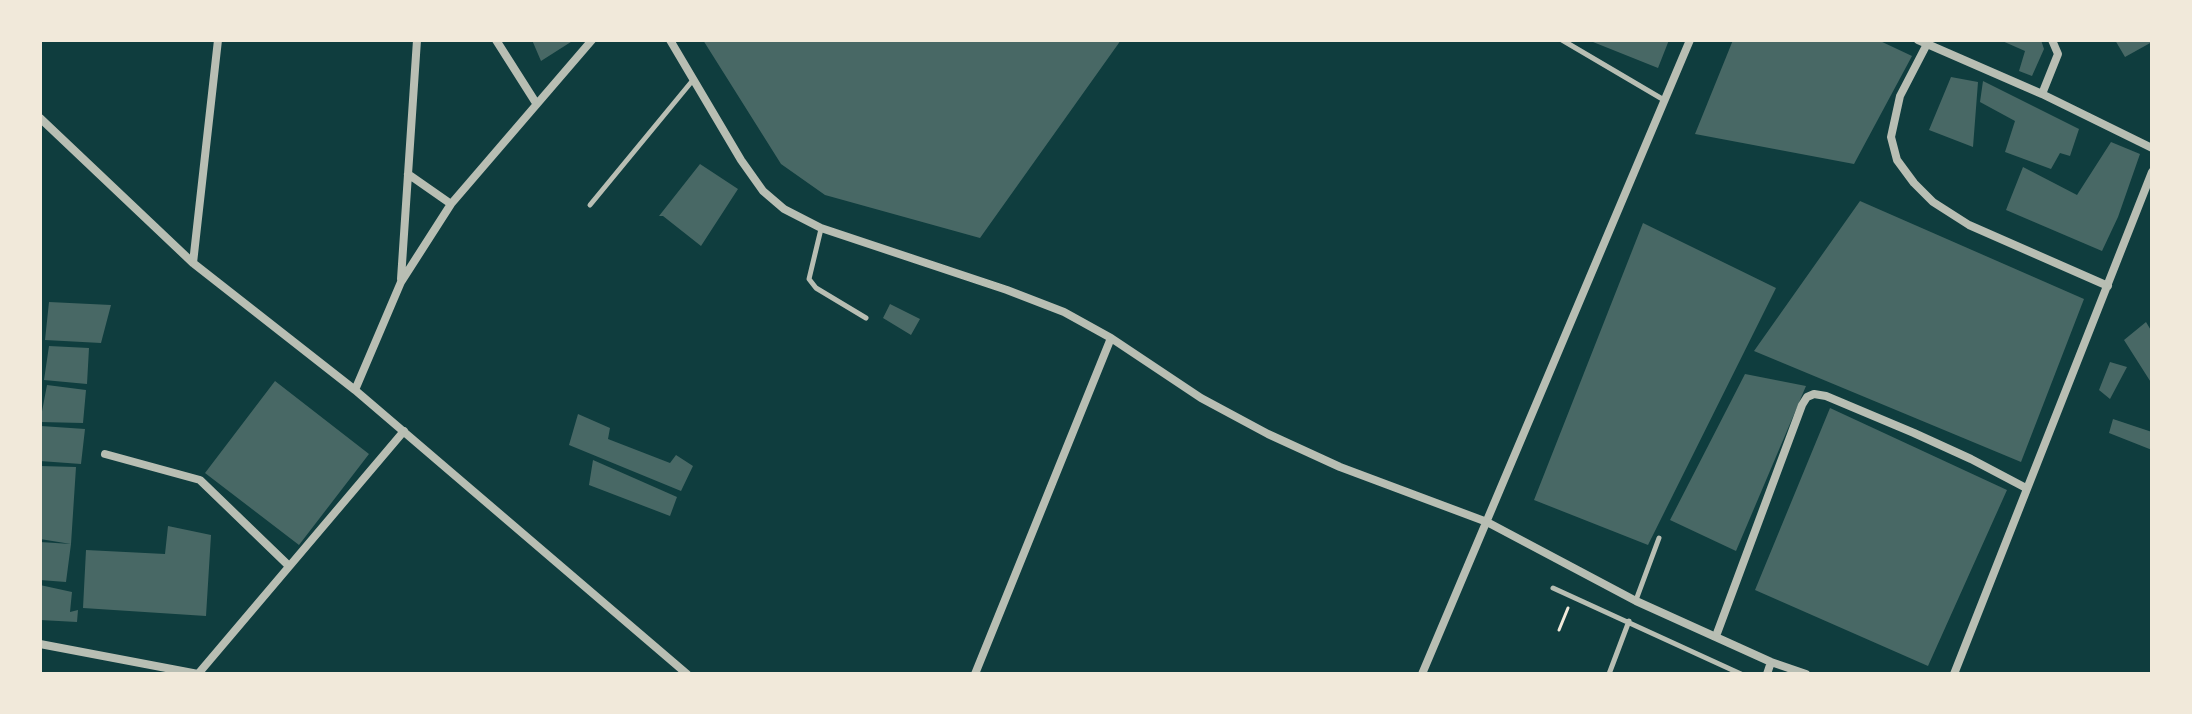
<!DOCTYPE html>
<html>
<head>
<meta charset="utf-8">
<style>
	body { margin:0 }
	#map { position:relative; width:2192px; height:714px; overflow:hidden; background:#0f3d3e; font-family:Lato,sans-serif }
	canvas { display:block }
	.frame { position:absolute; inset:0; border:42px solid #f1e9da; pointer-events:none }
</style>
</head>
<body>
<div id="map">
<canvas width="2192" height="714"></canvas>
<div class="frame"></div>
</div>
<script>
const ctx = document.querySelector('canvas').getContext('2d');
ctx.lineJoin = 'round';
function fillPath(path, color) { ctx.fillStyle = color; ctx.fill(path, 'evenodd'); }
const toPath = rows => new Path2D(rows.map(r => 'M' + r).join(''));
function trace(path, color, width, dash) { ctx.strokeStyle = color; ctx.lineWidth = width; ctx.lineCap = dash ? 'butt' : 'round'; ctx.setLineDash(dash || []); ctx.stroke(path); }
const building = toPath([
	[532,40,574,40,541,61],
	[703,40,1121,40,980,238,825,195,781,164],
	[1588,40,1669,40,1658,68],
	[1733,40,1878,40,1912,56,1854,164,1695,134],
	[2000,40,2041,40,2044,49,2032,76,2019,71,2025,51],
	[2115,40,2152,40,2152,42,2125,57],
	[1951,77,1978,82,1973,147,1929,130],
	[1983,81,2079,129,2070,156,2060,153,2051,169,2005,152,2015,121,1980,102],
	[2111,142,2140,154,2118,217,2102,251,2006,210,2023,167,2077,195],
	[700,164,738,189,701,246,663,216,659,216],
	[1860,201,2084,299,2021,462,1754,351],
	[1643,223,1776,288,1648,545,1534,500],
	[49,302,111,305,101,343,45,340],
	[890,304,920,319,911,335,883,318],
	[2146,322,2152,332,2152,384,2124,340],
	[49,346,89,348,87,384,44,380],
	[2110,362,2127,367,2110,399,2099,390],
	[1745,374,1806,386,1736,551,1670,520],
	[275,381,369,454,299,545,205,473],
	[47,385,86,390,83,423,40,422],
	[1830,408,2007,490,1928,666,1755,590],
	[578,414,610,428,608,439,670,463,676,455,693,466,681,491,569,445],
	[2113,419,2152,432,2152,450,2109,433],
	[41,426,85,429,81,464,40,461],
	[593,460,677,497,670,516,589,485],
	[40,466,76,467,71,544,40,539],
	[168,526,211,535,206,616,83,608,86,550,165,554],
	[40,542,71,544,66,582,40,580],
	[40,585,72,592,70,612,78,610,77,622,40,620]
]);
const path = toPath([
	[1559,630,1568,608]
]);
const service = toPath([
	[1562,40,1664,100],
	[590,205,693,80],
	[821,229,809,279,816,288,866,318],
	[1553,588,1741,674],
	[1636,600,1659,538],
	[1609,674,1629,621]
]);
const minor = toPath([
	[496,40,536,103],
	[670,40,741,160,763,191,784,209,821,228,1007,290,1064,312,1111,338,1201,398,1268,434,1340,467,1487,522,1636,601,1771,662,1806,674],
	[1918,40,2042,94,2152,148],
	[1927,44,1900,96,1891,137,1897,160,1914,183,1933,202,1969,225,2108,286],
	[2042,94,2058,54,2052,40],
	[40,118,193,263,355,390,687,674],
	[408,174,451,204],
	[193,263,218,40],
	[401,279,417,40],
	[355,390,401,282,451,204,592,40],
	[105,454,200,480,289,566],
	[1716,636,1802,405,1807,397,1814,394,1826,396,1914,433,1971,459,2026,488],
	[40,644,198,674],
	[198,674,404,431],
	[975,674,1111,338],
	[1422,674,1690,40],
	[1767,674,1771,662],
	[1954,674,2152,172]
]);
fillPath(building, '#486865');
trace(path, '#f1e9da', 3);
trace(service, '#b8beb3', 5);
trace(minor, '#b8beb3', 8);
</script>
</body>
</html>
